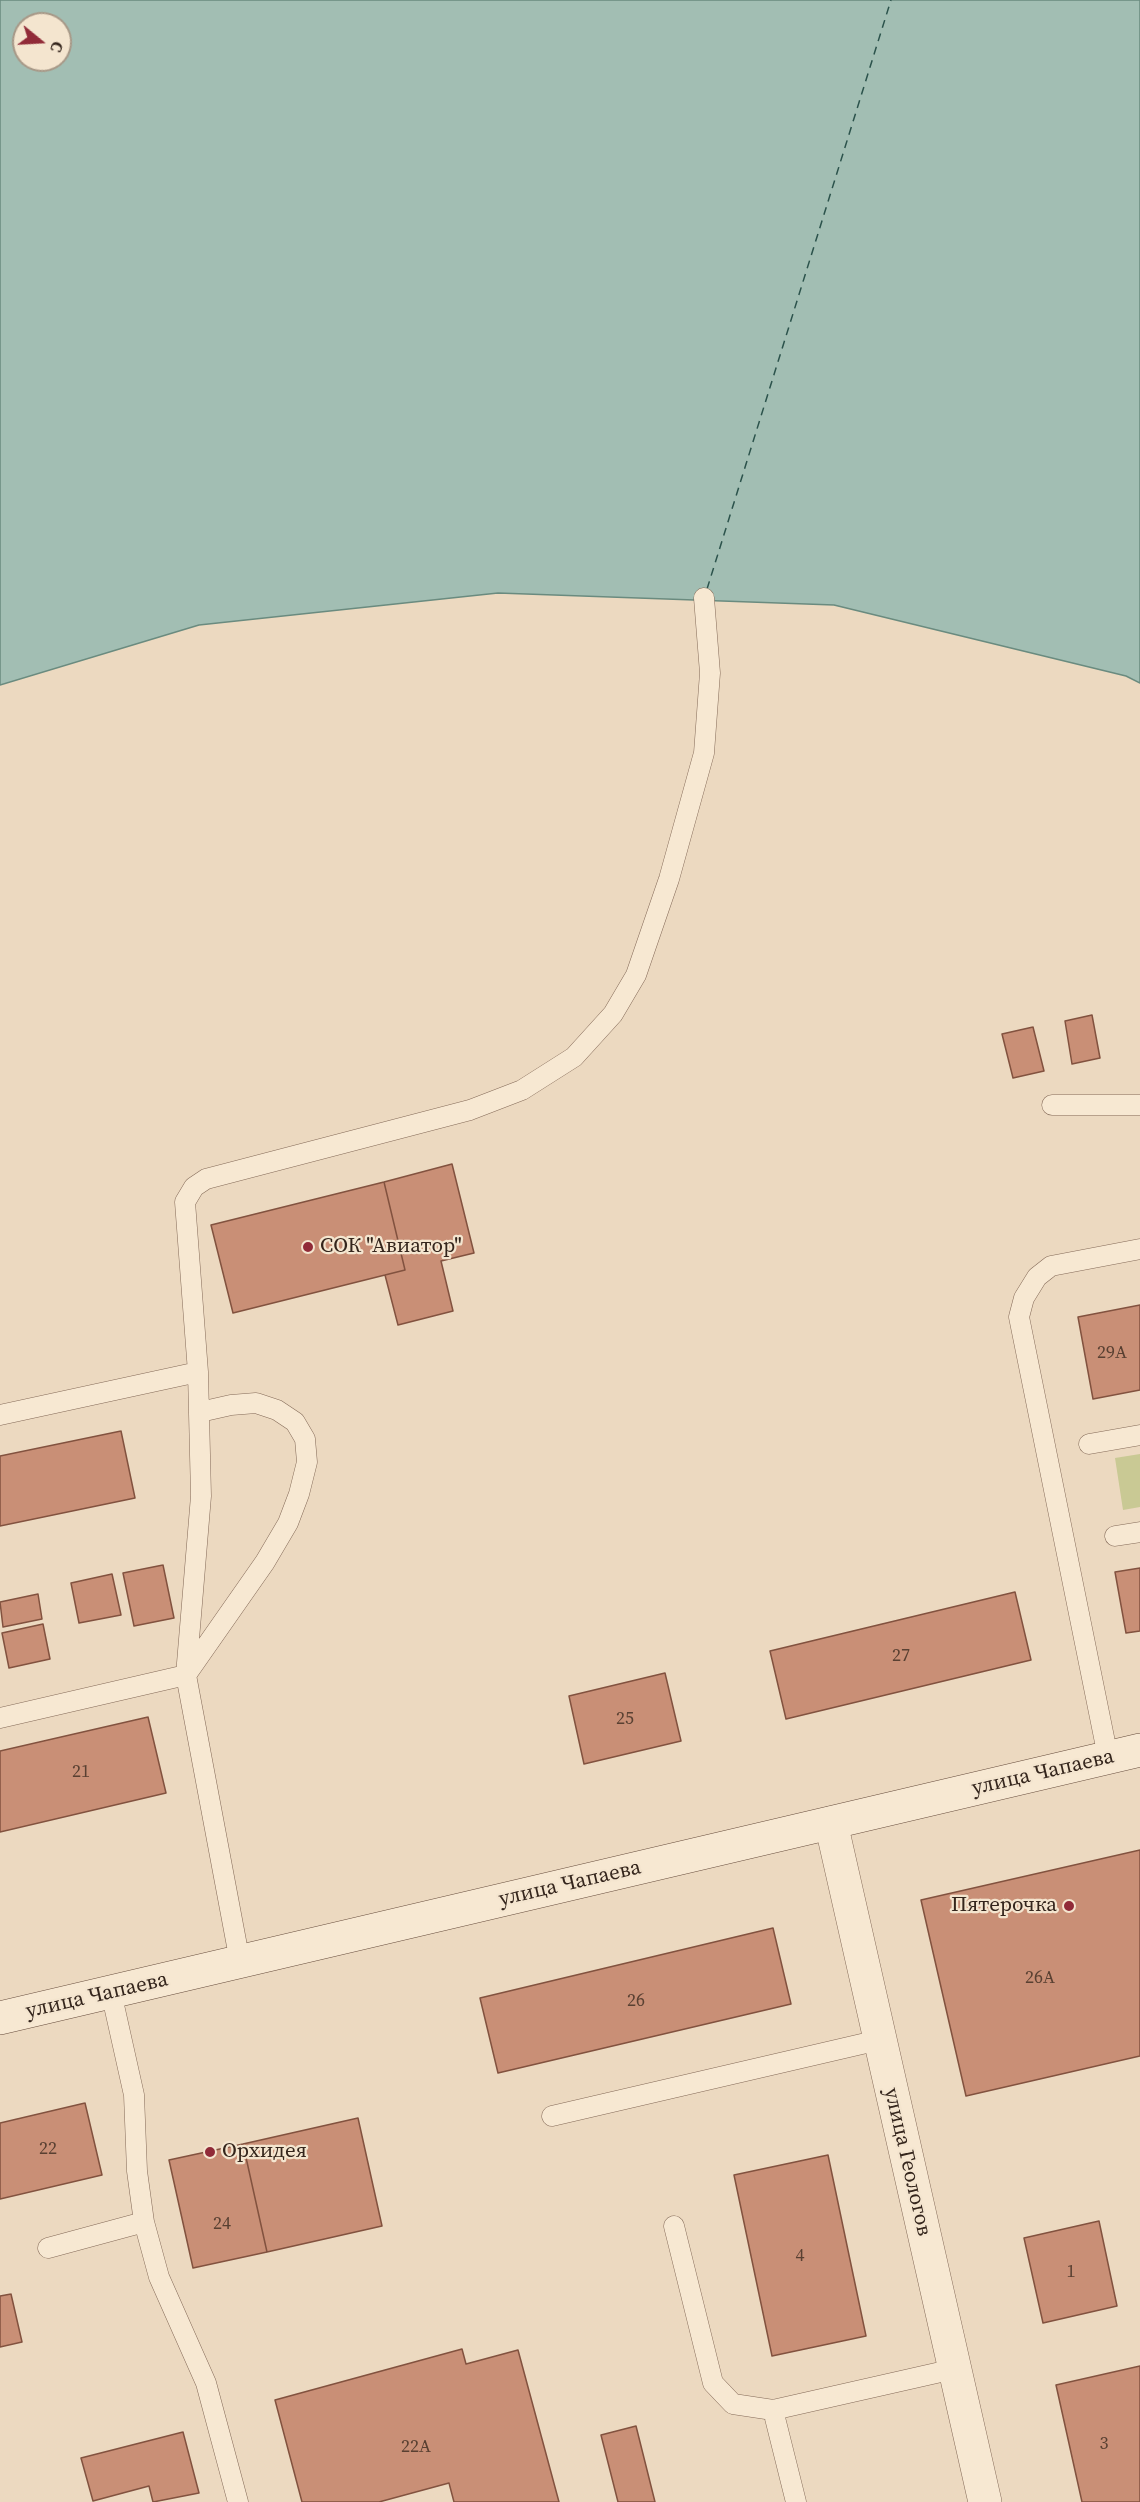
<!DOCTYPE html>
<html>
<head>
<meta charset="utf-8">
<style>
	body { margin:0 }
	#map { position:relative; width:1140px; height:2502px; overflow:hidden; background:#ecd9c0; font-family:"Source Serif 4",serif }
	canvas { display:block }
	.north { position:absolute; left:12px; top:12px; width:60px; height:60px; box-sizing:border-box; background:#f4e5cf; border:2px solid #a79887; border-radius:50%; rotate:108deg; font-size:16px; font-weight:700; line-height:24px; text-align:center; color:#34251c }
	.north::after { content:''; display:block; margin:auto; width:21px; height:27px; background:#912b38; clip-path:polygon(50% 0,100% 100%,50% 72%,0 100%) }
</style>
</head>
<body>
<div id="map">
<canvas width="1140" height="2502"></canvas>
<div class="north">С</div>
</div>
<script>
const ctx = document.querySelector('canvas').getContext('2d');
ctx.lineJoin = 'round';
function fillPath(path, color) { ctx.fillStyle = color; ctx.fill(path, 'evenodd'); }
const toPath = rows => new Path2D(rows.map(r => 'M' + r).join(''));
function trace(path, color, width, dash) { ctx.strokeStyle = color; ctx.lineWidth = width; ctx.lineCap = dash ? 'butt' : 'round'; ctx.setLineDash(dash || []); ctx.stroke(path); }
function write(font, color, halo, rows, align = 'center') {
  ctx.font = font + ' "Source Serif 4",serif'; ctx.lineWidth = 4.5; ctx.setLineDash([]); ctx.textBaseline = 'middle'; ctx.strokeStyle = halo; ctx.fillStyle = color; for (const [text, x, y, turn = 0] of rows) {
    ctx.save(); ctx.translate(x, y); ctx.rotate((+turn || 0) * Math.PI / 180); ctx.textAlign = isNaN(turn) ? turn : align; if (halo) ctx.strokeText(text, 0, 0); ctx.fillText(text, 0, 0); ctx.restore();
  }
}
const green = toPath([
	[1140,1454,1140,1507,1123,1510,1115,1458]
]);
const water = toPath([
	[0,0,1140,0,1140,683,1126,676,834,605,498,593,199,625,0,685,0,0],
	[24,24,60,24,60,60,24,60,24,24]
]);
const ferry = toPath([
	[707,589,891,0]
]);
const building = toPath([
	[1092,1015,1100,1058,1072,1064,1065,1021,1092,1015],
	[1033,1027,1044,1071,1013,1078,1002,1034,1033,1027],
	[452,1164,474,1253,441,1261,453,1311,398,1325,385,1275,405,1270,384,1182,452,1164],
	[384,1182,405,1270,233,1313,211,1225,384,1182],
	[1140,1305,1140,1390,1093,1399,1078,1317,1140,1305],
	[121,1431,135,1498,0,1526,0,1456,121,1431],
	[163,1565,174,1618,134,1626,123,1573,163,1565],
	[1140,1568,1140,1631,1126,1633,1115,1572,1140,1568],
	[112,1574,121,1615,79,1623,71,1583,112,1574],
	[1015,1592,1031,1660,786,1719,770,1651,1015,1592],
	[38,1594,42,1619,3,1627,0,1602,38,1594],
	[43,1624,50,1659,9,1668,2,1633,43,1624],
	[665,1673,681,1741,584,1764,569,1696,665,1673],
	[148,1717,166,1793,0,1832,0,1751,148,1717],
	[1140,1850,1140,2056,966,2096,921,1900,1140,1850],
	[773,1928,791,2004,498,2073,480,1998,773,1928],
	[85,2103,102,2175,0,2199,0,2123,85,2103],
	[358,2118,382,2226,267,2252,243,2144,358,2118],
	[243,2144,267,2252,193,2268,169,2160,243,2144],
	[828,2155,866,2336,772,2356,734,2175,828,2155],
	[1099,2221,1117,2306,1043,2323,1024,2238,1099,2221],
	[11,2294,22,2342,0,2347,0,2296,11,2294],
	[462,2349,466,2364,518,2350,559,2502,454,2502,449,2483,379,2502,302,2502,275,2400,462,2349],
	[1140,2366,1140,2502,1082,2502,1056,2385,1140,2366],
	[636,2426,655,2502,618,2502,601,2435,636,2426],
	[183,2432,199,2493,153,2502,149,2486,93,2501,81,2458,183,2432]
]);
const lane = toPath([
	[1052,1105,1140,1105],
	[0,1415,198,1372],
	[1089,1444,1140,1435],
	[1115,1536,1140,1532],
	[0,1718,186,1675,265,1562,288,1523,299,1494,307,1462,305,1439,295,1422,277,1410,256,1403,231,1405,200,1412],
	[1108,1757,1019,1317,1024,1298,1037,1277,1051,1266,1140,1249],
	[240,1962,186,1675,201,1496,198,1372,185,1202,194,1187,206,1179,470,1110,522,1090,574,1057,613,1014,636,975,669,879,704,753,710,673,704,598],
	[111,1992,134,2095,137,2171,144,2222,159,2277,206,2383,238,2502],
	[552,2116,879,2040],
	[674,2226,713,2383,733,2404,773,2410,954,2369],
	[48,2248,144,2222],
	[773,2410,796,2502]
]);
const street = toPath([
	[831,1823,985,2502]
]);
const secondary = toPath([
	[0,2018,1140,1750]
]);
const markers = [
	[308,1247,6,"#912b38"],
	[1069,1906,6,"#912b38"],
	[210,2152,6,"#912b38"]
];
const numberNames = [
	["29А",1112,1353],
	["27",901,1656],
	["25",625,1719],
	["21",81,1772],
	["26А",1040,1978],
	["26",636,2001],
	["22",48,2149],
	["24",222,2224],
	["4",800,2256],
	["1",1071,2272],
	["3",1104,2444],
	["22А",416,2447]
];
const poiNames = [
	["СОК \"Авиатор\"",320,1247],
	["Пятерочка",1057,1906,"right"],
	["Орхидея",222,2152]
];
const streetNames = [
	["улица Чапаева",1043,1773,-13],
	["улица Чапаева",570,1884,-13],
	["улица Чапаева",97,1996,-13],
	["улица Геологов",907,2162,77]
];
fillPath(green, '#c9c994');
fillPath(water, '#a2beb3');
trace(water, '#6a8b7f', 1.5);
trace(ferry, '#2c534c', 1.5, [8, 6]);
fillPath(building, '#c98f76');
trace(building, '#82523f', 1.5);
trace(lane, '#846a58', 21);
trace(street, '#846a58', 34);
trace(secondary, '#664c3c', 34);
trace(lane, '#f7e8d2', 20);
trace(street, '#f7e8d2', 33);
trace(secondary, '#f7e8d2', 33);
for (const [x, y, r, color] of markers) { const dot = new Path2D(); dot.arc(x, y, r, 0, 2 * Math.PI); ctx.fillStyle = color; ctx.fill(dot); trace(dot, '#f4e5cf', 2); }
write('18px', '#594032', null, numberNames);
write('21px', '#34251c', '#f4e5cf', poiNames, 'left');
write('21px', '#34251c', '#f4e5cf', streetNames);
</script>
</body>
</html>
